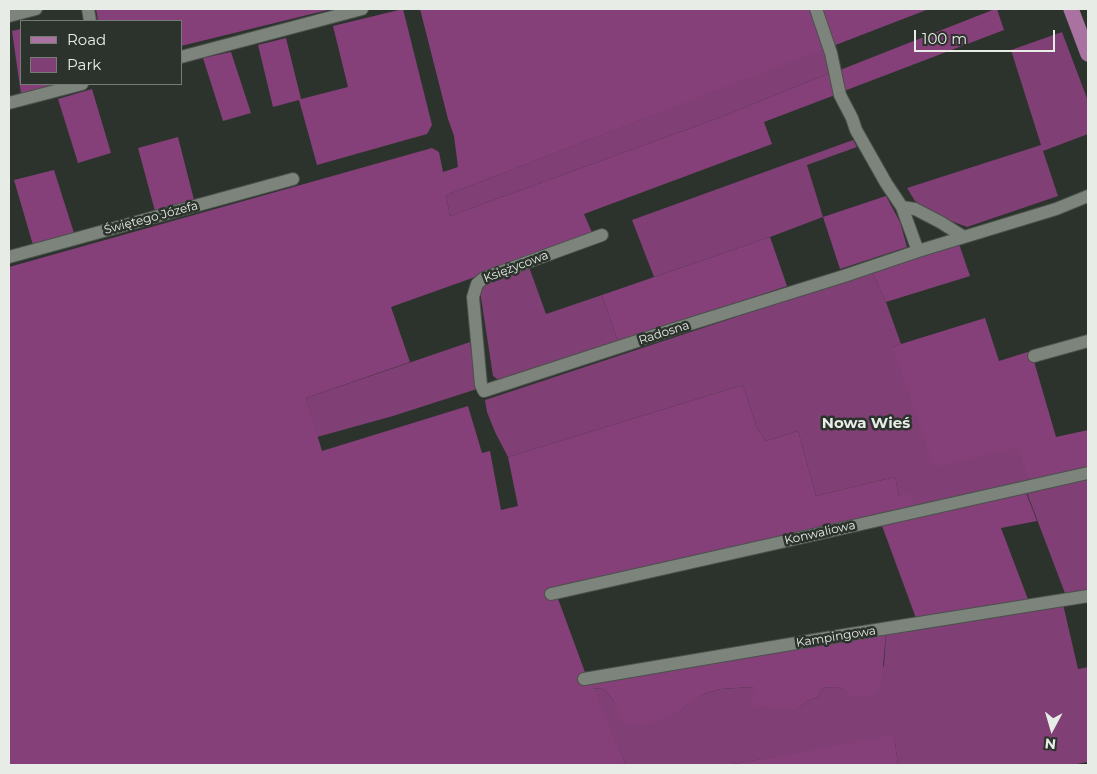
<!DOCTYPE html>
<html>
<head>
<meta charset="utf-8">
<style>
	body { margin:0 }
	#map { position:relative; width:1097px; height:774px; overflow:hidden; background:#2b332c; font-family:Montserrat,sans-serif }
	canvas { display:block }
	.frame { position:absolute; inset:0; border:10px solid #e7ece7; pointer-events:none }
	.legend { position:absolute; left:20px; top:20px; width:162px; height:65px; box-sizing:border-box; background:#2b332c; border:1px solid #767d77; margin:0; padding:6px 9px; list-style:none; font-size:15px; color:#e7ece7 }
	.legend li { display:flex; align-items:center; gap:10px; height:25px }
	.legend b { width:25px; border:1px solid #767d77 }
	.north { position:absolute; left:1027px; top:704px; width:50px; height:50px; -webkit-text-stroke:4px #2b332c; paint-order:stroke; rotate:186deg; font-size:14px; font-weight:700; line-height:20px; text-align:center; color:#e7ece7 }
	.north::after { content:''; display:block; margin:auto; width:18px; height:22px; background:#e7ece7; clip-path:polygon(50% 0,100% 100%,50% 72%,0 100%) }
	.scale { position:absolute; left:914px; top:30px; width:141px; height:22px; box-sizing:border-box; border:2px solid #e7ece7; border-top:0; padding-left:6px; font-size:15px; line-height:18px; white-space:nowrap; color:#e7ece7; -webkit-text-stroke:4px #2b332c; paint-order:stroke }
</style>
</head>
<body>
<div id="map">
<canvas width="1097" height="774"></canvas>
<div class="frame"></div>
<ul class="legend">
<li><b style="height:6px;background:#aa72a0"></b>Road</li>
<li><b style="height:14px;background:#803f75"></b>Park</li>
</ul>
<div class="north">N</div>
<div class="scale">100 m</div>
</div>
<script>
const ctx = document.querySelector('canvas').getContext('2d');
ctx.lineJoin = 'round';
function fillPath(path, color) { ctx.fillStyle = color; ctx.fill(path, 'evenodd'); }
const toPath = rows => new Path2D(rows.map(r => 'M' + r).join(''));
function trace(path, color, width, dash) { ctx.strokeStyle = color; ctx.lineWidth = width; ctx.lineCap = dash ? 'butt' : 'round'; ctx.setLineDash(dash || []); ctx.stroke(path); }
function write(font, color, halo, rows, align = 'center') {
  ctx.font = font + ' Montserrat,sans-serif'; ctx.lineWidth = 5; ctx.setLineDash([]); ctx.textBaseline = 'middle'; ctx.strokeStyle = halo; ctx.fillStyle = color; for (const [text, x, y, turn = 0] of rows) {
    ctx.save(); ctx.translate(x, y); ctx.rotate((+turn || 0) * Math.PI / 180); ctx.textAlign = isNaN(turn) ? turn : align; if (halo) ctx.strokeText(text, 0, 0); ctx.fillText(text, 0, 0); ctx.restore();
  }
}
const green = toPath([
	[1062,32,1088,101,1088,134,1043,151,1058,196,967,227,946,219,915,201,907,188,1041,145,1011,50],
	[826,48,832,72,721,117,450,216,446,195],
	[853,140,857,147,807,165,823,217,770,237,654,277,632,220],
	[529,267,546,314,602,295,618,342,500,381,493,376,480,291,485,283],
	[872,272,886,302,901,344,893,347,1020,447,1029,484,915,510,899,496,895,477,816,496,798,431,766,441,757,428,743,385,508,457,495,432,487,412,485,400],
	[470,342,477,389,393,416,317,437,306,398],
	[1088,479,1088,592,1066,596,1027,493],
	[1063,604,1078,669,1088,667,1088,762,1071,765,898,765,894,736,728,765,626,765,592,688,604,689,614,701,683,708,691,701,704,694,720,689,753,687,757,691,799,708,807,701,818,697,823,688,836,687,845,690,884,666,886,632]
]);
const forest = toPath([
	[96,9,332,9,181,46,181,21,98,21],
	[403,9,432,125,427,134,317,165,299,100,273,107,258,45,286,38,301,99,348,87,333,26],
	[420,9,929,9,446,195,450,216,721,117,832,72,835,95,764,122,772,144,584,214,593,235,391,307,410,362,306,398,322,451,468,406,482,453,490,451,501,510,518,506,508,457,743,385,757,428,766,441,798,431,816,496,895,477,899,496,911,493,915,510,557,596,586,675,886,632,882,680,875,694,861,697,849,695,845,690,836,687,823,688,818,697,807,701,799,708,755,706,749,699,757,692,753,687,720,689,704,694,691,702,683,708,662,719,632,727,623,724,614,701,604,689,593,688,626,765,9,765,9,267,432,148,439,152,443,172,458,167,454,136,448,119],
	[995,9,997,9,1004,30,844,91,840,70],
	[21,29,21,84,56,84,56,85,21,94,12,31],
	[231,52,251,113,223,121,203,58],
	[92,89,111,153,78,163,58,99],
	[178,137,194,200,155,211,138,148],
	[54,170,74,233,33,245,14,180],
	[886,196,900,222,907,247,840,269,823,217],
	[770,237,787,286,618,342,602,295],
	[959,244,970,276,886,302,872,272],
	[985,318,999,361,1031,351,1056,437,1088,430,1088,470,1029,484,1019,447,934,467,893,347,901,344],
	[1025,490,1037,521,1001,528,1029,602,917,621,881,523],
	[894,735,898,765,728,765,772,757]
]);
const minor = toPath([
	[88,9,90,21],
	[816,9,831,53,840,95,852,118,856,130,886,183,902,207,918,251],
	[9,16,36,9],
	[181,57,362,9],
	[9,103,82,84],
	[902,207,915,209,940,222,964,237],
	[602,235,484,278,477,284,473,297,481,385,484,391,671,330,844,276,918,251,1056,209,1088,196],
	[9,257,293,179],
	[1034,356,1088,341],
	[551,594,1088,473],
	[584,679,832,637,1088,596]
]);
const major = toPath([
	[1071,9,1088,54]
]);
const streetNames = [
	["Świętego Józefa",151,218,-15],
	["Księżycowa",516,267,-21],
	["Radosna",664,333,-18],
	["Konwaliowa",820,533,-13],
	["Kampingowa",836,637,-9]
];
const quarterNames = [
	["Nowa Wieś",866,424]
];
fillPath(green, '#803f75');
fillPath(forest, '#85407a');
trace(minor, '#4b514b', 14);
trace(major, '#4b514b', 16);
trace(minor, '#7c847c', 12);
trace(major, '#aa72a0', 15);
write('12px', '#e7ece7', '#2b332c', streetNames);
write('bold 15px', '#e7ece7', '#2b332c', quarterNames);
</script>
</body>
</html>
